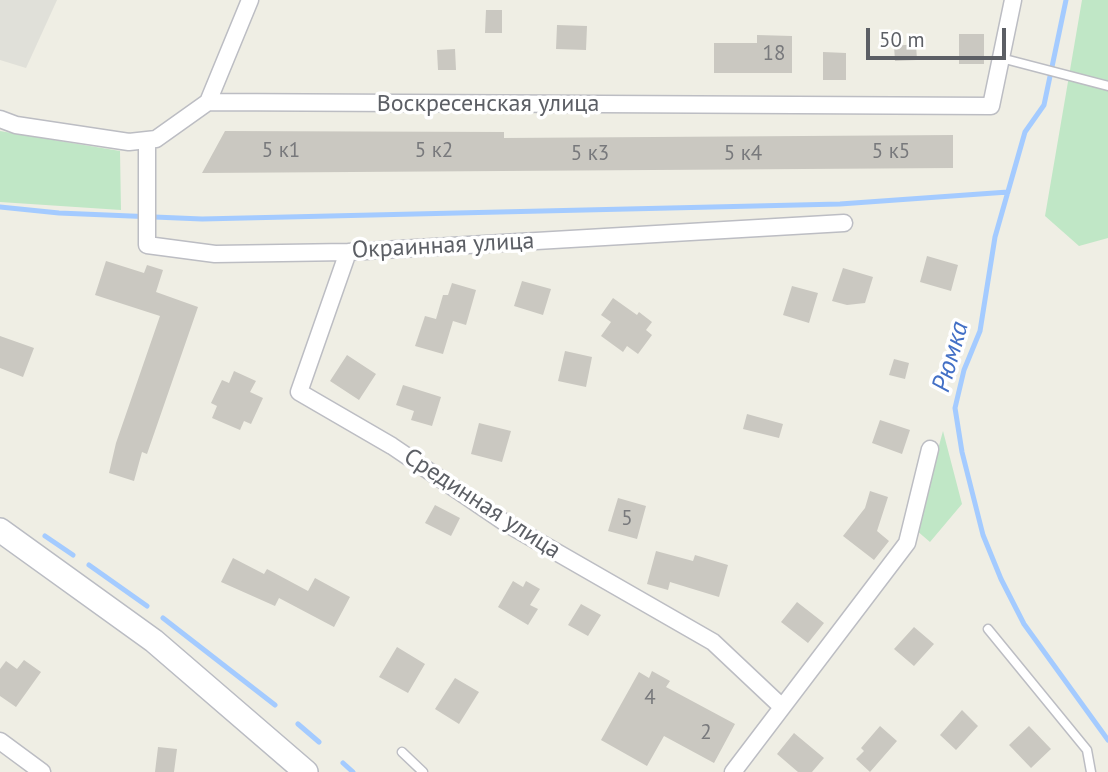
<!DOCTYPE html>
<html>
<head>
<meta charset="utf-8">
<style>
	body { margin:0 }
	#map { position:relative; width:1108px; height:772px; overflow:hidden; background:#efeee4; font-family:"PT Sans",sans-serif }
	canvas { display:block }
	.scale { position:absolute; left:866px; top:28px; width:140px; height:32px; box-sizing:border-box; border:4px solid #5c5f65; border-top:0; padding-left:9px; font-size:21px; line-height:24px; white-space:nowrap; color:#5c5f65; -webkit-text-stroke:5px #fff; paint-order:stroke }
</style>
</head>
<body>
<div id="map">
<canvas width="1108" height="772"></canvas>
<div class="scale">50 m</div>
</div>
<script>
const ctx = document.querySelector('canvas').getContext('2d');
ctx.lineJoin = 'round';
function fillPath(path, color) { ctx.fillStyle = color; ctx.fill(path, 'evenodd'); }
const toPath = rows => new Path2D(rows.map(r => 'M' + r).join(''));
function trace(path, color, width, dash) { ctx.strokeStyle = color; ctx.lineWidth = width; ctx.lineCap = dash ? 'butt' : 'round'; ctx.setLineDash(dash || []); ctx.stroke(path); }
function write(font, color, halo, rows, align = 'center') {
  ctx.font = font + ' "PT Sans",sans-serif'; ctx.lineWidth = 7; ctx.setLineDash([]); ctx.textBaseline = 'middle'; ctx.strokeStyle = halo; ctx.fillStyle = color; for (const [text, x, y, turn = 0] of rows) {
    ctx.save(); ctx.translate(x, y); ctx.rotate((+turn || 0) * Math.PI / 180); ctx.textAlign = isNaN(turn) ? turn : align; if (halo) ctx.strokeText(text, 0, 0); ctx.fillText(text, 0, 0); ctx.restore();
  }
}
const industrial = toPath([
	[0,0,57,0,26,68,0,60]
]);
const green = toPath([
	[1082,0,1108,0,1108,238,1079,246,1045,216],
	[0,131,120,151,121,210,0,202],
	[943,431,962,504,930,542,916,530]
]);
const stream = toPath([
	[1066,0,1044,105,1025,132,995,237,980,331,964,370,955,408,962,452,983,535,1001,579,1024,624,1108,740],
	[0,207,59,213,202,219,840,204,1008,192],
	[45,536,73,555],
	[89,565,147,606],
	[163,618,275,705],
	[298,724,319,742],
	[343,763,353,772]
]);
const building = toPath([
	[486,10,502,10,502,33,485,33],
	[557,25,587,26,586,50,556,49],
	[959,34,984,34,984,64,959,64],
	[757,35,792,36,792,73,714,73,714,43,757,43],
	[916,44,917,60,895,61,894,46],
	[455,49,456,70,438,70,437,50],
	[823,52,846,53,846,80,823,80],
	[225,131,504,132,504,138,953,135,953,168,202,173],
	[927,256,958,265,951,291,920,282],
	[106,261,144,273,147,265,163,270,156,292,198,307,147,454,142,452,134,481,109,473,116,443,160,316,95,295],
	[843,268,873,277,865,303,847,305,832,301],
	[522,281,551,289,543,315,514,306],
	[452,283,476,290,466,325,453,321,443,354,415,346,425,316,436,319,443,295,448,295],
	[792,286,818,293,809,323,783,315],
	[613,298,637,315,639,312,652,322,646,330,652,335,638,354,627,346,623,352,601,336,611,322,601,315],
	[0,336,34,348,23,377,0,368],
	[565,351,592,357,586,387,558,381],
	[347,355,376,374,359,400,330,381],
	[894,359,909,363,905,379,889,375],
	[234,371,256,381,250,392,263,398,251,424,244,421,240,430,212,418,217,406,211,403,222,380,229,383],
	[403,385,441,397,432,426,411,420,414,411,396,405],
	[747,414,783,424,779,438,743,429],
	[880,420,910,430,902,454,872,443],
	[479,423,511,431,502,462,471,454],
	[870,491,888,497,877,531,889,541,874,560,843,536,865,508],
	[618,498,646,506,637,539,608,531],
	[435,505,460,518,451,536,425,523],
	[656,551,693,561,695,555,728,565,719,597,670,582,668,590,647,584],
	[233,558,264,574,267,569,308,591,315,578,350,597,334,627,279,598,275,606,221,582],
	[513,581,523,587,526,581,540,589,530,605,538,609,528,625,498,607],
	[797,602,824,623,808,643,781,622],
	[581,604,601,615,588,636,568,625],
	[914,627,934,644,914,666,894,649],
	[397,647,425,664,408,693,379,677],
	[24,660,41,672,16,707,0,696,0,669,6,661,17,669],
	[652,671,670,681,666,687,735,724,714,763,664,736,647,766,601,740,639,672,649,678],
	[455,678,479,692,459,724,435,709],
	[962,710,978,726,956,750,940,735],
	[880,726,897,741,870,772,856,759,864,751,861,748],
	[1029,726,1051,749,1031,768,1009,745],
	[794,733,824,758,812,772,798,772,777,754],
	[158,747,177,749,174,772,155,772]
]);
const service = toPath([
	[1001,58,1108,86],
	[988,629,1087,750,1091,772],
	[402,752,423,772]
]);
const minor = toPath([
	[208,102,250,0],
	[0,119,16,125,129,142,156,139,208,102,991,106,1013,0],
	[147,140,147,245,215,254,348,252,844,223],
	[348,252,299,392,392,446,504,522,713,642,782,707],
	[0,741,42,772],
	[733,772,907,543,930,449]
]);
const secondary = toPath([
	[0,530,154,641,306,772]
]);
const numberNames = [
	["18",774,54],
	["5 к1",281,151],
	["5 к2",434,151],
	["5 к5",891,152],
	["5 к3",590,154],
	["5 к4",743,154],
	["5",627,519],
	["4",650,698],
	["2",706,733]
];
const streetNames = [
	["Воскресенская улица",488,104],
	["Окраинная улица",443,246,-3],
	["Срединная улица",482,504,33]
];
const waterNames = [
	["Рюмка",951,357,-74]
];
fillPath(industrial, '#e0e0d9');
fillPath(green, '#c0e7c6');
trace(stream, '#a4cbff', 5);
fillPath(building, '#cac8c1');
trace(service, '#bcbdc3', 11);
trace(minor, '#bcbdc3', 19);
trace(secondary, '#babcc3', 26);
trace(service, '#fff', 8);
trace(minor, '#fff', 16);
trace(secondary, '#fff', 23);
write('21px', '#78797c', null, numberNames);
write('24px', '#5c5f65', '#fff', streetNames);
write('italic 26px', '#4370c6', '#fff', waterNames);
</script>
</body>
</html>
